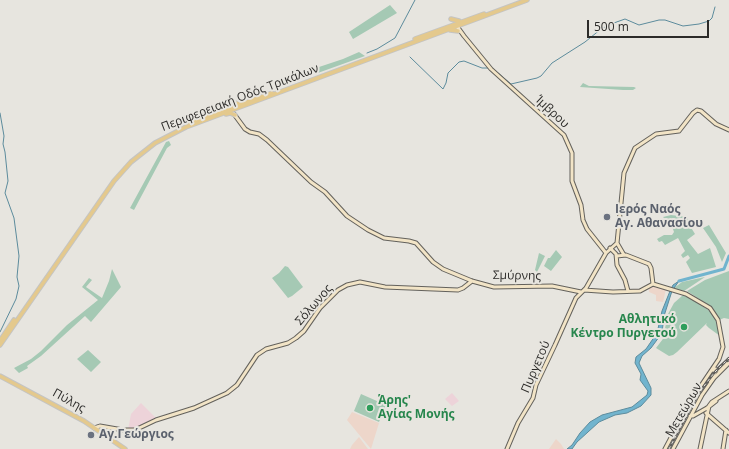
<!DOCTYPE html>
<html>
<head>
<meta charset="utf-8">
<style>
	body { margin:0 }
	#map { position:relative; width:729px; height:449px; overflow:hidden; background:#e7e5df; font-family:"Open Sans",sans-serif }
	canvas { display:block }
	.scale { position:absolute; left:587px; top:20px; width:122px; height:18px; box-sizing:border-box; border:2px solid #2c2b29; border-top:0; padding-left:5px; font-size:12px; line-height:14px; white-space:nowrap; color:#2c2b29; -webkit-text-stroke:3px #e7e5df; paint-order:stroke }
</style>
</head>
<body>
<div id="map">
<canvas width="729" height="449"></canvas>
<div class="scale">500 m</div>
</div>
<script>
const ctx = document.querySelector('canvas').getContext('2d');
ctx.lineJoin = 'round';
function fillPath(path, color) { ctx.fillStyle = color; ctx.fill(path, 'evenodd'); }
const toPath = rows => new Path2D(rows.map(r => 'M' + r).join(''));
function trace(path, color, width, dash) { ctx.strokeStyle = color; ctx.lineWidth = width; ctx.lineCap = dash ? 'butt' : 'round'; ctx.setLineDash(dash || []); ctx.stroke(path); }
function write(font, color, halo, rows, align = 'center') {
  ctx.font = font + ' "Open Sans",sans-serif'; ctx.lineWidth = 4; ctx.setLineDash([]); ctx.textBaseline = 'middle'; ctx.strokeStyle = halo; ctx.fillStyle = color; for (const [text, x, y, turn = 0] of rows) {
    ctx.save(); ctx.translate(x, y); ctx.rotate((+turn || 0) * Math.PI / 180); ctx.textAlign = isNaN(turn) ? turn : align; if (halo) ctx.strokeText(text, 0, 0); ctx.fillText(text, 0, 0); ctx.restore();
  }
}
const commercial = toPath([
	[452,393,459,401,452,406,445,399],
	[141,403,156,418,136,429,128,430,131,414]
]);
const education = toPath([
	[652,286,666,289,663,302,656,301,656,295,649,292,649,288],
	[352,412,379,423,371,449,347,420],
	[359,437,368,449,350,449,352,445],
	[556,439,561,444,564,449,549,449]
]);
const green = toPath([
	[390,5,397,13,353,39,349,32],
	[359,52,365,56,315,74,319,67,343,59],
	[583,83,589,86,634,87,636,88,633,90,623,90,580,87],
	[169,141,171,145,167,148,134,210,130,208,166,142],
	[671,215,687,217,690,226,695,234,687,240,698,254,710,248,716,267,692,273,686,262,690,258,688,255,683,258,681,255,685,251,678,238,665,245,662,241,659,242,657,239,664,235,672,235,674,232,672,226,663,217],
	[709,225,726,253,722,262,716,247,703,228],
	[556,250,562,257,551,271,544,266,548,258,550,258],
	[539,253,545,256,537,272,535,270],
	[285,266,288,267,303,287,292,296,288,298,272,278,279,273],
	[112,269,121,287,91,322,85,316,41,356,27,366,28,368,19,373,14,368,31,359,41,351,67,325,98,300,82,287,89,278,92,280,86,287,102,298,109,281],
	[729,271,729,319,724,318,719,320,715,312,710,306,687,291,705,280],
	[705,277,684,291,674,288,682,282],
	[683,295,693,300,711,312,715,318,720,336,709,328,706,325,707,323,677,352,673,355,669,356,656,348,666,335,664,333,668,314,674,303],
	[88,350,101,362,91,372,77,359],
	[361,394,386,405,379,422,354,411]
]);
const water = toPath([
	[679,281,672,291,664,316,662,333,651,348,642,356,639,363,651,388,651,395,641,406,627,413,615,415,599,422,577,442,572,449,567,449,572,445,580,433,590,422,602,415,632,407,647,395,648,391,640,380,641,374,635,363,636,357,646,349,657,333,662,311,670,291,673,285,679,281]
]);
const stream = toPath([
	[367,53,377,49,395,38,415,0],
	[410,57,443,89,446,83,448,73,459,62,464,61,482,68,488,68],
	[492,68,511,84,537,78,541,76,552,63,585,42,601,29,611,24,625,19,639,25,659,20,665,20,683,26,699,24,709,21,712,18,715,7],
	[0,113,4,136,3,144,5,152,8,181,5,193,14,218,19,256,17,277,19,286,16,299,0,332]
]);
const river = toPath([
	[679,281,724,269,729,256]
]);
const secondary = toPath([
	[456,25,464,36,491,69,564,135,572,153,572,181,581,205,583,220,587,229,606,253],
	[234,114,245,129,250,132,259,134,267,140,311,182,325,192,347,216,368,230,384,238,409,241,416,243,433,262,443,269,472,281,494,287,552,286,581,292],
	[617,243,624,173,635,148,656,134,679,131,693,113,697,110,701,111,716,124,729,130],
	[617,243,624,255],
	[610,248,616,254,617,265,625,280,628,291],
	[617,256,626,255,649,264,651,268,653,284],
	[653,284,686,294,710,308,718,320,723,347,719,359,690,402,665,449],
	[584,290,613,292,640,291,653,284],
	[715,369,718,370,726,363],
	[710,381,715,372,713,370],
	[706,413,729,433],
	[690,416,693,416,707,408,716,401],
	[94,428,100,426,123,430,135,430,156,420,194,408,227,393,237,385,257,355,266,349,288,343,296,338,304,331,320,308,338,290,347,285,360,282,385,287,458,290,463,288,472,281],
	[507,449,518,423,533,398,536,385,555,345,576,298,586,288,606,253,617,243],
	[673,449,702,395,714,378,729,363],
	[700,449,709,406,712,402,729,391],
	[723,449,726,430]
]);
const primary = toPath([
	[451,19,459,21],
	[450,30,458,31],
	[415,39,484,14],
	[231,101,235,103,239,104],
	[226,114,230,113,235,115],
	[190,123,272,93],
	[0,341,14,320],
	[0,345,114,181,131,162,155,143,186,127,527,0],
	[0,376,84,421,125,449]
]);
const rail = toPath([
	[669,449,698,394,714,373,729,358]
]);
const markers = [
	[607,217,4,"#6b7280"],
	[684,327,4,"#2e9e5b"],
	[370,408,4,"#2e9e5b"],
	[91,435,4,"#6b7280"]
];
const streetNames = [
	["Περιφερειακή Οδός Τρικάλων",240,98,-21],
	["Ίμβρου",552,112,43],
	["Σμύρνης",517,276,1],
	["Σόλωνος",314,305,-49],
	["Πυργετού",536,367,-67],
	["Πύλης",69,401,29],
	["Μετεώρων",684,410,-60]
];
const worshipNames = [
	["Ιερός Ναός",615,210],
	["Αγ. Αθανασίου",615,224],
	["Αγ.Γεώργιος",99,435]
];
const leisureNames = [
	["Αθλητικό",676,320],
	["Κέντρο Πυργετού",676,334],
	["Άρης'",378,401,"left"],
	["Αγίας Μονής",378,415,"left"]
];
fillPath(commercial, '#edd3d9');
fillPath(education, '#edd6ca');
fillPath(green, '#a5c9b4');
fillPath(water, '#71b4ce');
trace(water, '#5c8b9c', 1);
trace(stream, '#5c8b9c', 1);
trace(river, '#71b4ce', 3);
trace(secondary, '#63615c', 5);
trace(primary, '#c4c4c3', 5.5);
trace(secondary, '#f2e4c6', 3);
trace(primary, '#e4c98d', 3.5);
trace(rail, '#61605d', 2.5);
trace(rail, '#e7e5df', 1, [3]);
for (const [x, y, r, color] of markers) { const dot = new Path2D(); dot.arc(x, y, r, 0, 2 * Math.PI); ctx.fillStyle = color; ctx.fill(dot); trace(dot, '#e7e5df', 1.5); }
write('12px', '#2c2b29', '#e7e5df', streetNames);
write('bold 12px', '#5b616d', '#e7e5df', worshipNames, 'left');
write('bold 12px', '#27864d', '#e7e5df', leisureNames, 'right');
</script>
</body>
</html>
